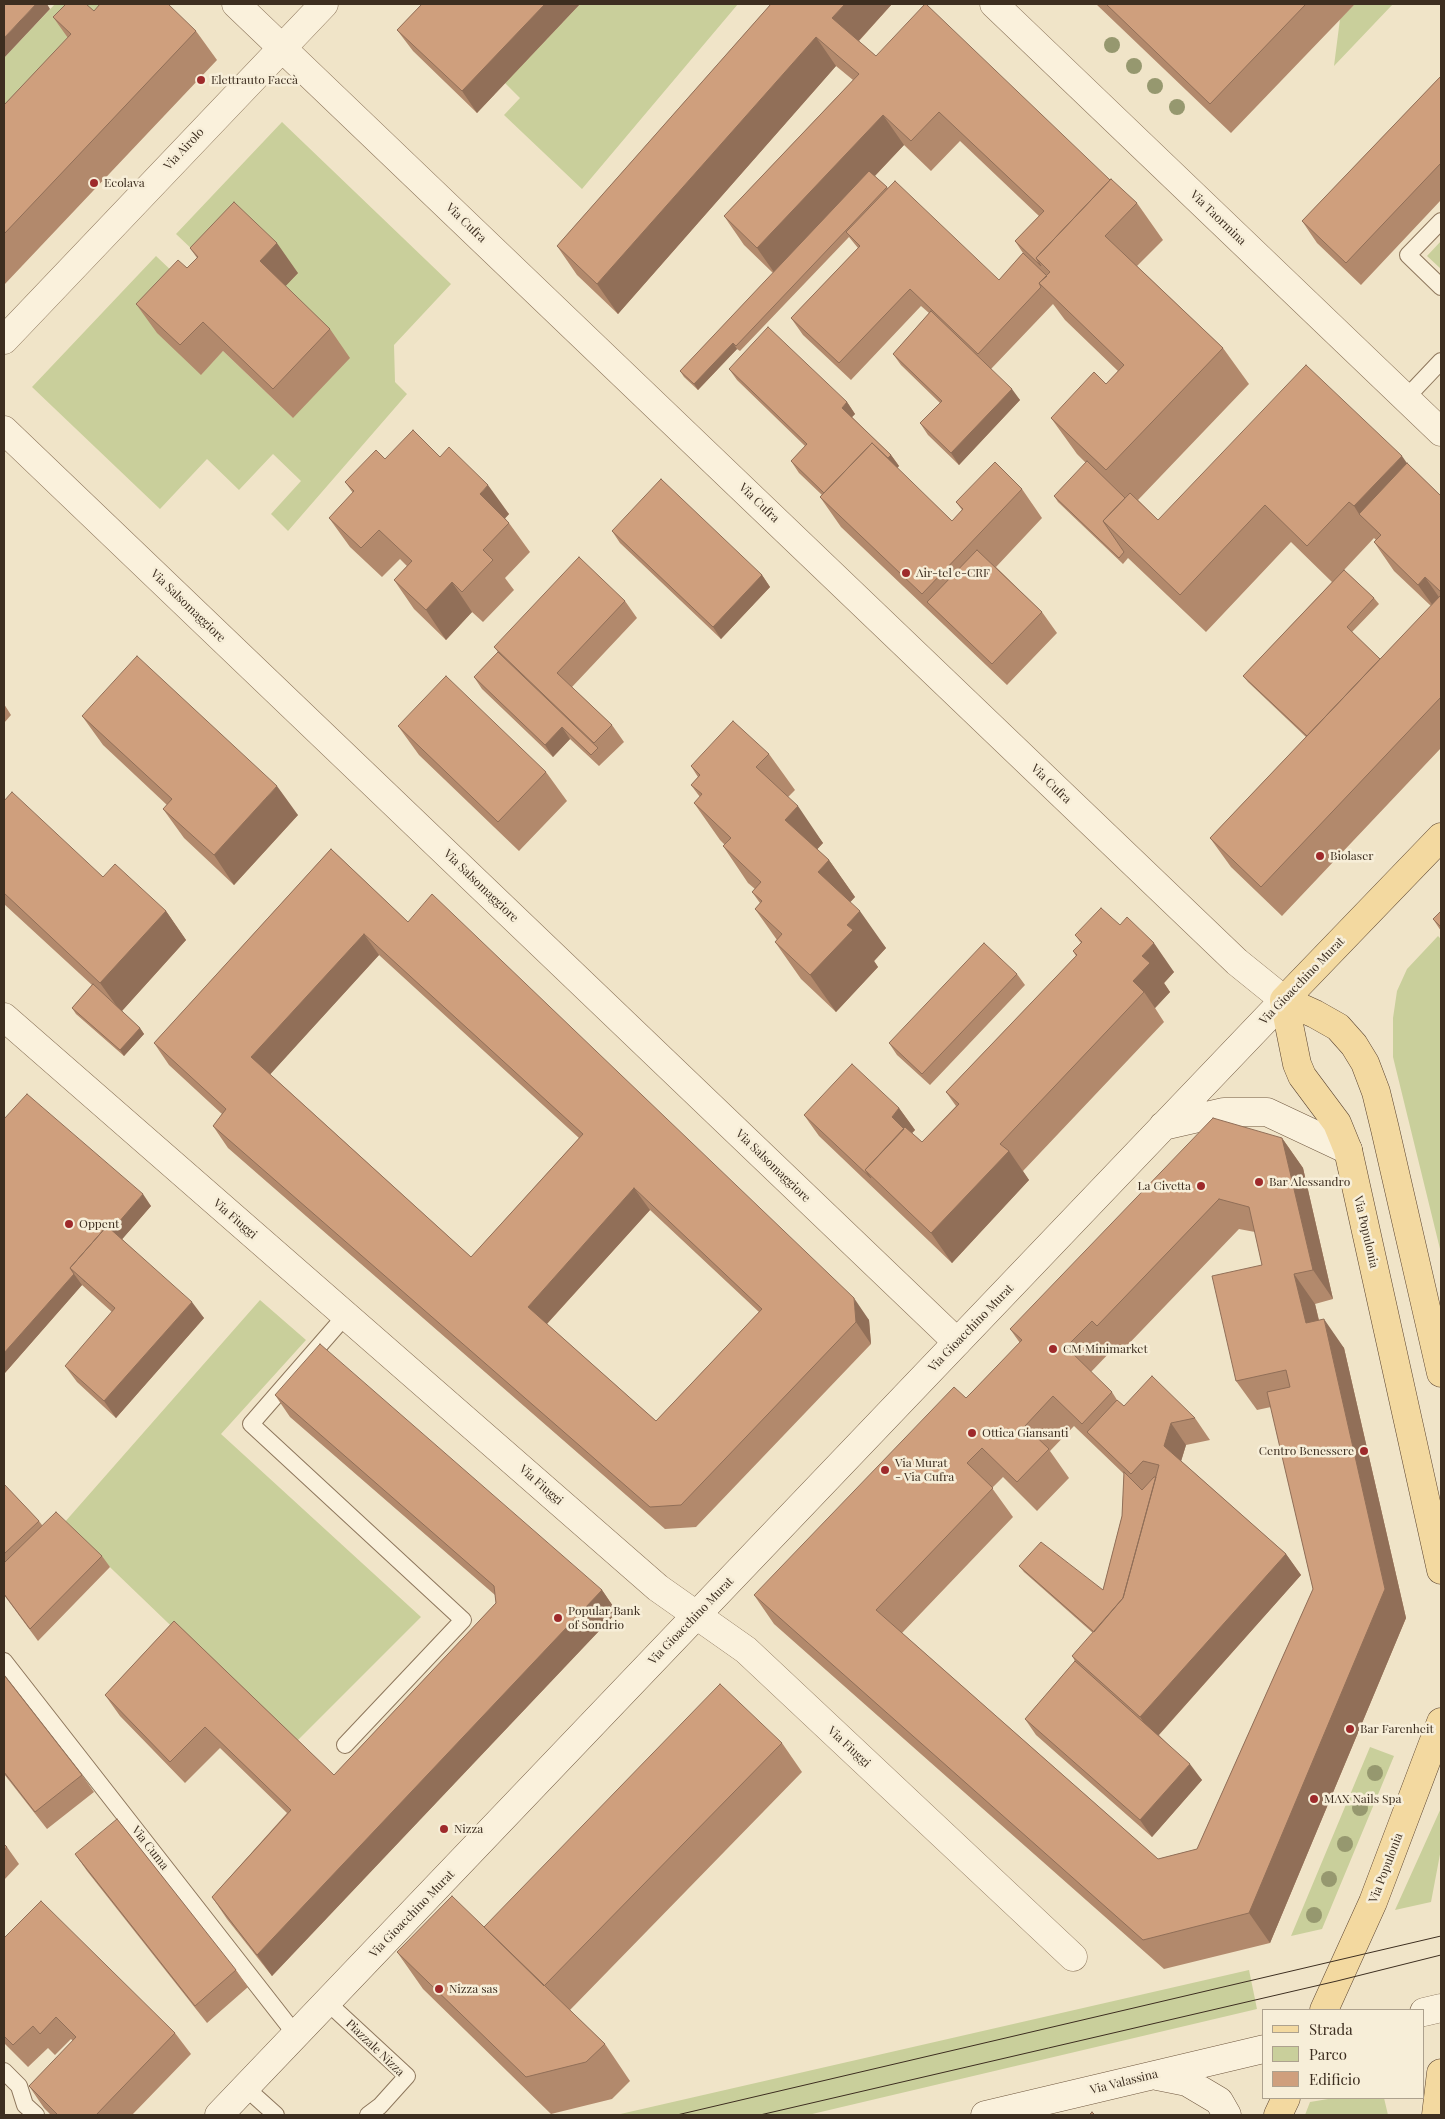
<!DOCTYPE html>
<html>
<head>
<meta charset="utf-8">
<style>
	body { margin:0 }
	#map { position:relative; width:1445px; height:2119px; overflow:hidden; background:#f0e4c8; font-family:"Playfair Display",serif }
	canvas { display:block }
	.frame { position:absolute; inset:0; border:5px solid #3d2e20; pointer-events:none }
	.legend { position:absolute; left:1262px; top:2009px; width:162px; height:90px; box-sizing:border-box; background:#f7eed8; border:1px solid #ada18e; margin:0; padding:6px 9px; list-style:none; font-size:15px; color:#3d2e20 }
	.legend li { display:flex; align-items:center; gap:10px; height:25px }
	.legend b { width:25px; border:1px solid #ada18e }
</style>
</head>
<body>
<div id="map">
<canvas width="1445" height="2119"></canvas>
<div class="frame"></div>
<ul class="legend">
<li><b style="height:6px;background:#f3d9a0"></b>Strada</li>
<li><b style="height:14px;background:#c9cf9b"></b>Parco</li>
<li><b style="height:14px;background:#cf9f7d"></b>Edificio</li>
</ul>
</div>
<script>
const ctx = document.querySelector('canvas').getContext('2d');
ctx.lineJoin = 'round';
function fillPath(path, color) { ctx.fillStyle = color; ctx.fill(path, 'evenodd'); }
const toPath = rows => new Path2D(rows.map(r => 'M' + r).join(''));
function trace(path, color, width, dash) { ctx.strokeStyle = color; ctx.lineWidth = width; ctx.lineCap = dash ? 'butt' : 'round'; ctx.setLineDash(dash || []); ctx.stroke(path); }
function write(font, color, halo, rows, align = 'center') {
  ctx.font = font + ' "Playfair Display",serif'; ctx.lineWidth = 5; ctx.setLineDash([]); ctx.textBaseline = 'middle'; ctx.strokeStyle = halo; ctx.fillStyle = color; for (const [text, x, y, turn = 0] of rows) {
    ctx.save(); ctx.translate(x, y); ctx.rotate((+turn || 0) * Math.PI / 180); ctx.textAlign = isNaN(turn) ? turn : align; if (halo) ctx.strokeText(text, 0, 0); ctx.fillText(text, 0, 0); ctx.restore();
  }
}
const green = toPath([
	[55,4,148,4,4,141,4,58],
	[580,4,738,4,582,189,504,115,520,98,505,83],
	[1355,4,1393,4,1334,66,1340,19],
	[282,122,451,284,394,345,395,382,407,394,288,531,271,514,301,481,273,454,239,490,207,459,160,509,32,387,156,256,195,293,201,374,223,351,293,418,216,272,176,234],
	[1441,241,1441,269,1427,256],
	[1438,936,1441,939,1441,1253,1393,1057,1393,1018,1397,991,1407,969],
	[260,1300,306,1340,221,1434,421,1617,294,1744,64,1523],
	[1370,1747,1394,1756,1322,1929,1291,1936],
	[1441,1808,1441,1849,1431,1902,1395,1910],
	[1249,1970,1257,2009,808,2115,616,2115],
	[1334,2098,1384,2098,1388,2115,1305,2115,1310,2102]
]);
const service = toPath([
	[1441,221,1408,255,1441,287],
	[1406,398,1441,361],
	[4,1661,296,2035],
	[345,1745,463,1620,251,1424,346,1315],
	[327,2002,407,2076,380,2106,368,2115],
	[4,2071,19,2086,25,2105,36,2115],
	[246,2088,276,2115]
]);
const minor = toPath([
	[236,4,1237,962,1284,1000],
	[994,4,1441,432],
	[4,340,324,4],
	[4,430,957,1342],
	[4,1017,658,1588,746,1650,1073,1957]
]);
const secondary = toPath([
	[1163,1126,1224,1112,1267,1112,1348,1150],
	[1424,2012,1441,2008],
	[1157,2076,1187,2082,1219,2101,1227,2115],
	[219,2115,1284,1000],
	[985,2115,1264,2049]
]);
const primary = toPath([
	[1284,1000,1297,1064,1302,1076,1337,1123,1348,1150,1441,1570],
	[1284,1000,1315,1014,1338,1027,1354,1045,1365,1063,1376,1092,1385,1129,1441,1373],
	[1284,1000,1441,837],
	[1324,2010,1373,1902,1441,1722],
	[1278,2115,1286,2098],
	[1436,2115,1441,2073]
]);
const tram = toPath([
	[677,2115,1441,1936],
	[760,2115,1337,1981,1441,1955]
]);
const trees = [
	[1112,45],
	[1134,66],
	[1155,86],
	[1177,107],
	[1375,1773],
	[1360,1808],
	[1345,1844],
	[1329,1879],
	[1314,1915]
];
const wall = toPath([
	[422,4,580,4,477,113,413,51,397,30],
	[771,4,892,4,859,41,876,56,1110,180,1137,203,1163,240,1137,266,1223,348,1249,384,1138,500,1158,520,1407,463,1441,496,1441,748,1282,916,1231,867,1210,838,1306,737,1248,682,1243,676,1332,582,1291,542,1206,632,1128,558,1123,564,1058,502,1054,496,1086,463,1077,454,1051,418,1106,384,1118,371,1065,320,1053,304,991,369,1020,400,959,465,928,435,920,423,940,403,901,365,893,354,929,313,921,306,851,380,803,335,791,318,858,248,849,237,740,351,737,349,698,390,684,377,680,371,773,273,744,245,724,216,853,80,836,66,618,314,577,275,557,246],
	[960,141,1039,216,1015,241,1023,253,999,280,888,188,875,176,904,145,931,171],
	[1374,538,1376,540,1374,542,1394,571,1431,606,1380,659,1352,632,1379,604,1374,598,1344,570],
	[1096,4,1355,4,1231,133],
	[94,11,196,31,217,60,4,285,4,105,68,38,53,17],
	[1441,76,1441,200,1361,285,1317,243,1302,221],
	[190,248,298,273,285,286,330,329,350,358,293,418,223,351,201,375,157,333,136,304,187,268,197,258],
	[729,369,847,402,855,414,852,417,891,455,899,466,897,468,952,521,962,510,956,502,1022,489,1042,518,996,567,1042,612,1057,633,1007,685,841,527,820,497,822,495,799,473,791,461,805,446,737,380],
	[440,457,509,514,505,518,509,523,530,552,505,578,514,590,483,622,472,612,446,640,414,609,394,580,407,566,400,559,382,577,350,547,329,518,353,493,345,482,385,459],
	[612,531,762,575,770,587,721,639,620,543],
	[625,601,637,618,572,687,612,725,624,742,599,766,570,739,553,757,482,689,474,677,498,652,494,647],
	[4,704,11,715,4,723],
	[82,716,298,815,234,885,184,838,163,809,167,805,103,745],
	[398,726,546,772,567,801,519,851,419,755],
	[769,754,795,790,788,797,823,843,817,849,829,860,855,897,850,902,886,948,874,961,878,967,836,1012,801,979,775,942,777,940,755,909,760,903,752,892,755,889,748,883,723,846,725,845,720,840,694,803,700,797,691,785,698,777,691,766],
	[4,801,103,877,166,911,186,940,122,1011,140,1028,144,1034,124,1056,76,1014,72,1008,92,985,4,904],
	[331,849,408,922,869,1320,871,1344,696,1527,665,1529,228,1148,213,1126,222,1114,169,1065,154,1043],
	[379,955,579,1138,471,1257,270,1074],
	[650,1210,759,1312,656,1421,547,1324],
	[1441,911,1441,931,1433,919],
	[1120,925,1174,972,1164,983,1170,992,1155,1008,1164,1022,1023,1171,1029,1180,952,1263,819,1136,804,1115,899,1108,915,1130,912,1133,922,1142,956,1106,946,1092,1076,956,1073,951,1081,943,1075,935],
	[1017,974,1025,985,930,1085,897,1055,889,1043],
	[4,1119,151,1206,122,1239,204,1318,116,1418,77,1382,65,1366,112,1312,82,1285,4,1374],
	[1282,1138,1303,1168,1333,1299,1315,1304,1319,1320,1344,1348,1406,1618,1270,1943,1164,1969,774,1624,754,1595,966,1398,1020,1343,1010,1329],
	[1239,1229,1255,1232,1262,1265,1236,1381,1257,1410,1271,1407,1313,1589,1197,1849,1158,1859,902,1633,1013,1517,992,1488,1003,1477,1037,1511,1069,1478,1050,1451,1074,1426,1124,1474,1122,1516,1103,1590,1019,1566,1024,1572,1093,1633,1072,1656,1075,1661,1025,1719,1036,1735,1152,1837,1202,1780,1159,1735,1301,1575,1286,1554,1181,1461,1186,1445,1210,1440,1195,1418,1124,1406,1117,1400,1112,1392,1091,1372,1112,1350,1118,1355],
	[275,1395,602,1590,617,1612,272,1976,227,1919,212,1897,287,1813,220,1748,185,1783,120,1716,105,1695,174,1621,334,1775,496,1603,495,1595,290,1417],
	[4,1484,39,1521,42,1525,102,1556,110,1567,38,1641,4,1595],
	[4,1675,82,1775,94,1792,47,1829,4,1774],
	[782,1743,802,1772,570,2010,605,2044,630,2081,612,2099,551,2114,423,1989,397,1952,484,1927],
	[4,1844,7,1847,19,1864,4,1880],
	[75,1854,236,1970,248,1987,207,2023,87,1871],
	[4,1938,175,2033,191,2054,132,2115,51,2115,44,2108,29,2086,73,2041,71,2039,55,2055,48,2048,28,2067,4,2043]
]);
const shadedWall = toPath([
	[36,4,47,4,50,9,4,58,4,38],
	[545,4,580,4,477,113,462,91],
	[845,4,892,4,853,47,832,18],
	[816,37,836,66,618,314,597,284],
	[883,115,904,145,778,278,757,248],
	[277,243,298,273,281,291,260,261],
	[733,343,737,349,698,390,694,384],
	[1012,389,1020,400,959,465,951,453],
	[847,402,855,414,850,419,842,408],
	[891,455,899,466,848,520,840,508],
	[1402,456,1427,492,1381,535,1359,514,1354,506],
	[488,485,509,514,500,524,480,494],
	[762,575,770,587,721,639,713,627],
	[1425,577,1441,600,1439,614,1418,585],
	[452,582,472,612,446,640,426,610],
	[562,727,570,739,553,757,545,745],
	[277,786,298,815,234,885,214,855],
	[798,806,823,843,811,856,785,820],
	[829,860,855,897,844,909,818,872],
	[166,911,186,940,121,1012,100,983],
	[860,911,886,948,874,961,878,967,836,1012,810,975,847,925],
	[364,934,379,955,266,1079,251,1057],
	[1154,943,1174,972,1164,983,1170,992,1155,1008,1144,992,1133,981,1142,956],
	[140,1028,144,1034,124,1056,120,1050],
	[899,1108,915,1130,907,1138,892,1117],
	[1282,1138,1303,1168,1333,1299,1313,1270],
	[1009,1151,1029,1180,952,1263,931,1233],
	[634,1188,650,1210,543,1328,528,1307],
	[143,1194,151,1206,85,1282,75,1272],
	[74,1274,82,1285,4,1374,4,1353],
	[1294,1274,1315,1304,1326,1352,1306,1323],
	[854,1298,869,1320,871,1344,856,1322],
	[192,1302,204,1318,116,1418,104,1401],
	[1324,1319,1344,1348,1406,1618,1270,1943,1249,1913,1385,1589],
	[1171,1423,1186,1445,1179,1468,1164,1446],
	[1286,1554,1301,1575,1155,1739,1140,1717],
	[602,1590,617,1612,272,1976,257,1955],
	[1190,1764,1202,1780,1152,1837,1140,1820]
]);
const building = toPath([
	[4,4,36,4,4,38,4,4],
	[66,4,86,4,94,11,100,4,168,4,196,31,4,234,4,105,71,34,53,17,66,4],
	[422,4,545,4,462,91,397,30,422,4],
	[771,4,845,4,832,18,876,56,925,4,926,4,1110,180,1036,258,1041,266,1015,241,1044,211,939,112,911,141,883,115,757,248,724,216,859,74,816,37,597,284,557,246,771,4],
	[1106,4,1306,4,1210,104,1106,4],
	[1441,76,1441,163,1346,263,1302,221,1441,76],
	[869,171,887,187,736,346,733,343,694,384,680,371,869,171],
	[1111,179,1137,203,1105,236,1223,348,1106,470,1051,418,1094,372,1106,384,1124,365,1039,283,1050,272,1036,258,1111,179],
	[895,181,999,280,1023,253,1047,276,1039,283,1041,287,978,354,910,289,839,363,791,318,860,246,846,232,895,181],
	[234,202,277,243,260,261,330,329,273,389,203,322,180,345,136,304,178,260,187,268,198,257,190,248,234,202],
	[931,311,1012,389,951,453,920,423,942,401,893,354,931,311],
	[768,327,847,402,842,408,891,455,888,458,872,443,824,493,791,461,807,444,729,369,768,327],
	[1306,365,1402,456,1354,506,1349,502,1307,546,1265,505,1180,595,1103,521,1130,493,1158,520,1306,365],
	[413,430,440,457,449,447,488,485,480,494,509,523,483,550,493,560,462,592,452,582,426,610,394,580,412,561,379,530,361,548,329,518,354,491,345,482,376,450,385,459,413,430],
	[872,443,952,521,963,509,956,502,995,462,1022,489,922,594,820,497,872,443],
	[1087,461,1125,498,1103,521,1124,552,1119,558,1054,496,1087,461],
	[1407,463,1441,496,1441,592,1425,577,1418,585,1374,542,1381,535,1359,514,1407,463],
	[661,479,762,575,713,627,612,531,661,479],
	[977,550,1042,612,992,664,927,602,977,550],
	[579,557,625,601,557,673,612,725,594,743,494,647,579,557],
	[1344,570,1374,598,1347,627,1380,659,1307,736,1243,676,1344,570],
	[1441,595,1441,697,1261,887,1210,838,1441,595],
	[498,652,598,748,591,755,562,727,545,745,474,677,498,652],
	[137,656,277,786,214,855,163,809,172,799,82,716,137,656],
	[446,676,546,772,498,822,398,726,446,676],
	[733,721,769,754,756,767,798,806,785,820,829,860,818,872,860,911,847,925,853,930,810,975,775,942,782,934,755,909,762,901,752,892,761,882,723,846,731,838,694,803,702,794,691,785,700,775,691,766,733,721],
	[12,792,103,877,115,864,166,911,100,983,4,893,4,801,12,792],
	[331,849,408,922,432,894,854,1298,856,1322,681,1505,650,1507,213,1126,226,1109,154,1043,331,849],
	[364,934,583,1134,471,1257,251,1057,364,934],
	[634,1188,762,1309,656,1421,528,1307,634,1188],
	[1101,908,1120,925,1127,917,1154,943,1142,956,1150,963,1133,981,1144,992,1000,1144,1009,1151,931,1233,865,1170,905,1127,922,1142,959,1104,946,1092,1077,955,1073,951,1082,942,1075,935,1101,908],
	[1441,911,1441,927,1433,919,1441,911],
	[984,943,1017,974,922,1074,889,1043,984,943],
	[93,984,140,1028,120,1050,72,1008,93,984],
	[852,1064,899,1108,892,1117,904,1129,865,1170,871,1178,804,1115,852,1064],
	[27,1094,143,1194,112,1230,107,1226,70,1268,74,1274,4,1353,4,1119,27,1094],
	[1213,1118,1282,1138,1313,1270,1294,1274,1306,1323,1324,1319,1385,1589,1249,1913,1143,1940,754,1595,954,1387,966,1398,973,1391,1022,1340,1010,1329,1213,1118],
	[1219,1199,1249,1207,1262,1265,1212,1276,1236,1381,1286,1370,1290,1387,1267,1392,1313,1589,1197,1849,1158,1859,876,1610,993,1488,967,1463,982,1448,1017,1482,1049,1449,1025,1426,1053,1396,1082,1424,1112,1392,1066,1347,1092,1321,1097,1326,1219,1199],
	[107,1226,192,1302,104,1401,65,1366,115,1308,70,1268,107,1226],
	[320,1344,602,1590,257,1955,212,1897,291,1810,205,1727,170,1762,105,1695,174,1621,334,1775,496,1603,494,1586,275,1395,320,1344],
	[1152,1376,1195,1418,1171,1423,1164,1446,1286,1554,1140,1717,1072,1656,1123,1598,1159,1465,1143,1461,1131,1474,1087,1432,1117,1400,1124,1406,1152,1376],
	[1124,1472,1142,1490,1154,1477,1156,1477,1123,1598,1094,1632,1019,1566,1041,1542,1103,1590,1122,1516,1124,1472],
	[4,1484,39,1521,4,1554,4,1484],
	[56,1512,102,1556,30,1629,4,1594,4,1563,56,1512],
	[1075,1661,1190,1764,1140,1820,1025,1719,1075,1661],
	[4,1675,82,1775,35,1812,4,1772,4,1675],
	[720,1684,782,1743,544,1986,484,1927,720,1684],
	[117,1819,236,1970,195,2006,75,1854,117,1819],
	[4,1844,7,1847,4,1851,4,1844],
	[452,1896,605,2044,586,2062,526,2077,397,1952,452,1896],
	[41,1901,175,2033,96,2115,58,2115,29,2086,76,2037,56,2017,40,2034,33,2026,13,2045,4,2036,4,1938,41,1901],
	[1092,2112,1095,2115,1089,2115,1092,2112]
]);
const markers = [
	[201,80,5,"#9e2a2b"],
	[94,183,5,"#9e2a2b"],
	[906,573,5,"#9e2a2b"],
	[1320,856,5,"#9e2a2b"],
	[1259,1182,5,"#9e2a2b"],
	[1201,1186,5,"#9e2a2b"],
	[69,1224,5,"#9e2a2b"],
	[1053,1349,5,"#9e2a2b"],
	[972,1433,5,"#9e2a2b"],
	[1364,1451,5,"#9e2a2b"],
	[885,1470,5,"#9e2a2b"],
	[558,1618,5,"#9e2a2b"],
	[1350,1729,5,"#9e2a2b"],
	[1314,1799,5,"#9e2a2b"],
	[444,1829,5,"#9e2a2b"],
	[439,1989,5,"#9e2a2b"]
];
const poiNames = [
	["Elettrauto Faccà",211,80],
	["Ecolava",104,183],
	["Air-tel e-CRF",916,573],
	["Biolaser",1330,856],
	["Bar Alessandro",1269,1182],
	["La Civetta",1191,1186,"right"],
	["Oppent",79,1224],
	["CM Minimarket",1063,1349],
	["Ottica Giansanti",982,1433],
	["Centro Benessere",1354,1451,"right"],
	["Via Murat",895,1463],
	["- Via Cufra",895,1477],
	["Popular Bank",568,1611],
	["of Sondrio",568,1625],
	["Bar Farenheit",1360,1729],
	["MAX Nails Spa",1324,1799],
	["Nizza",454,1829],
	["Nizza sas",449,1989]
];
const streetNames = [
	["Via Airolo",184,149,-47],
	["Via Taormina",1218,218,44],
	["Via Cufra",466,223,44],
	["Via Cufra",759,503,44],
	["Via Salsomaggiore",188,606,44],
	["Via Cufra",1051,784,44],
	["Via Salsomaggiore",481,886,44],
	["Via Gioacchino Murat",1302,981,-46],
	["Via Salsomaggiore",773,1166,44],
	["Via Fiuggi",235,1219,41],
	["Via Populonia",1366,1232,77],
	["Via Gioacchino Murat",971,1328,-46],
	["Via Fiuggi",541,1485,41],
	["Via Gioacchino Murat",691,1621,-46],
	["Via Fiuggi",849,1747,43],
	["Via Cuma",150,1848,52],
	["Via Populonia",1386,1868,-69],
	["Via Gioacchino Murat",412,1914,-46],
	["Piazzale Nizza",375,2048,44],
	["Via Valassina",1124,2082,-14]
];
fillPath(green, '#c9cf9b');
trace(service, '#8d765c', 18);
trace(minor, '#8d765c', 29);
trace(secondary, '#6f573f', 29);
trace(primary, '#5b4430', 29);
trace(service, '#faf1dc', 16);
trace(minor, '#faf1dc', 28);
trace(secondary, '#faf1dc', 28);
trace(primary, '#f3d9a0', 28);
trace(tram, '#3d2e20', 1);
ctx.fillStyle = '#96986f';
for (const [x, y] of trees) { ctx.beginPath(); ctx.arc(x, y, 8, 0, 2 * Math.PI); ctx.fill(); }
fillPath(wall, '#b2896c');
fillPath(shadedWall, '#916f58');
fillPath(building, '#cf9f7d');
trace(building, '#916f58', 1);
for (const [x, y, r, color] of markers) { const dot = new Path2D(); dot.arc(x, y, r, 0, 2 * Math.PI); ctx.fillStyle = color; ctx.fill(dot); trace(dot, '#f7eed8', 2); }
write('12px', '#3d2e20', '#f7eed8', poiNames, 'left');
write('12px', '#3d2e20', '#f7eed8', streetNames);
</script>
</body>
</html>
